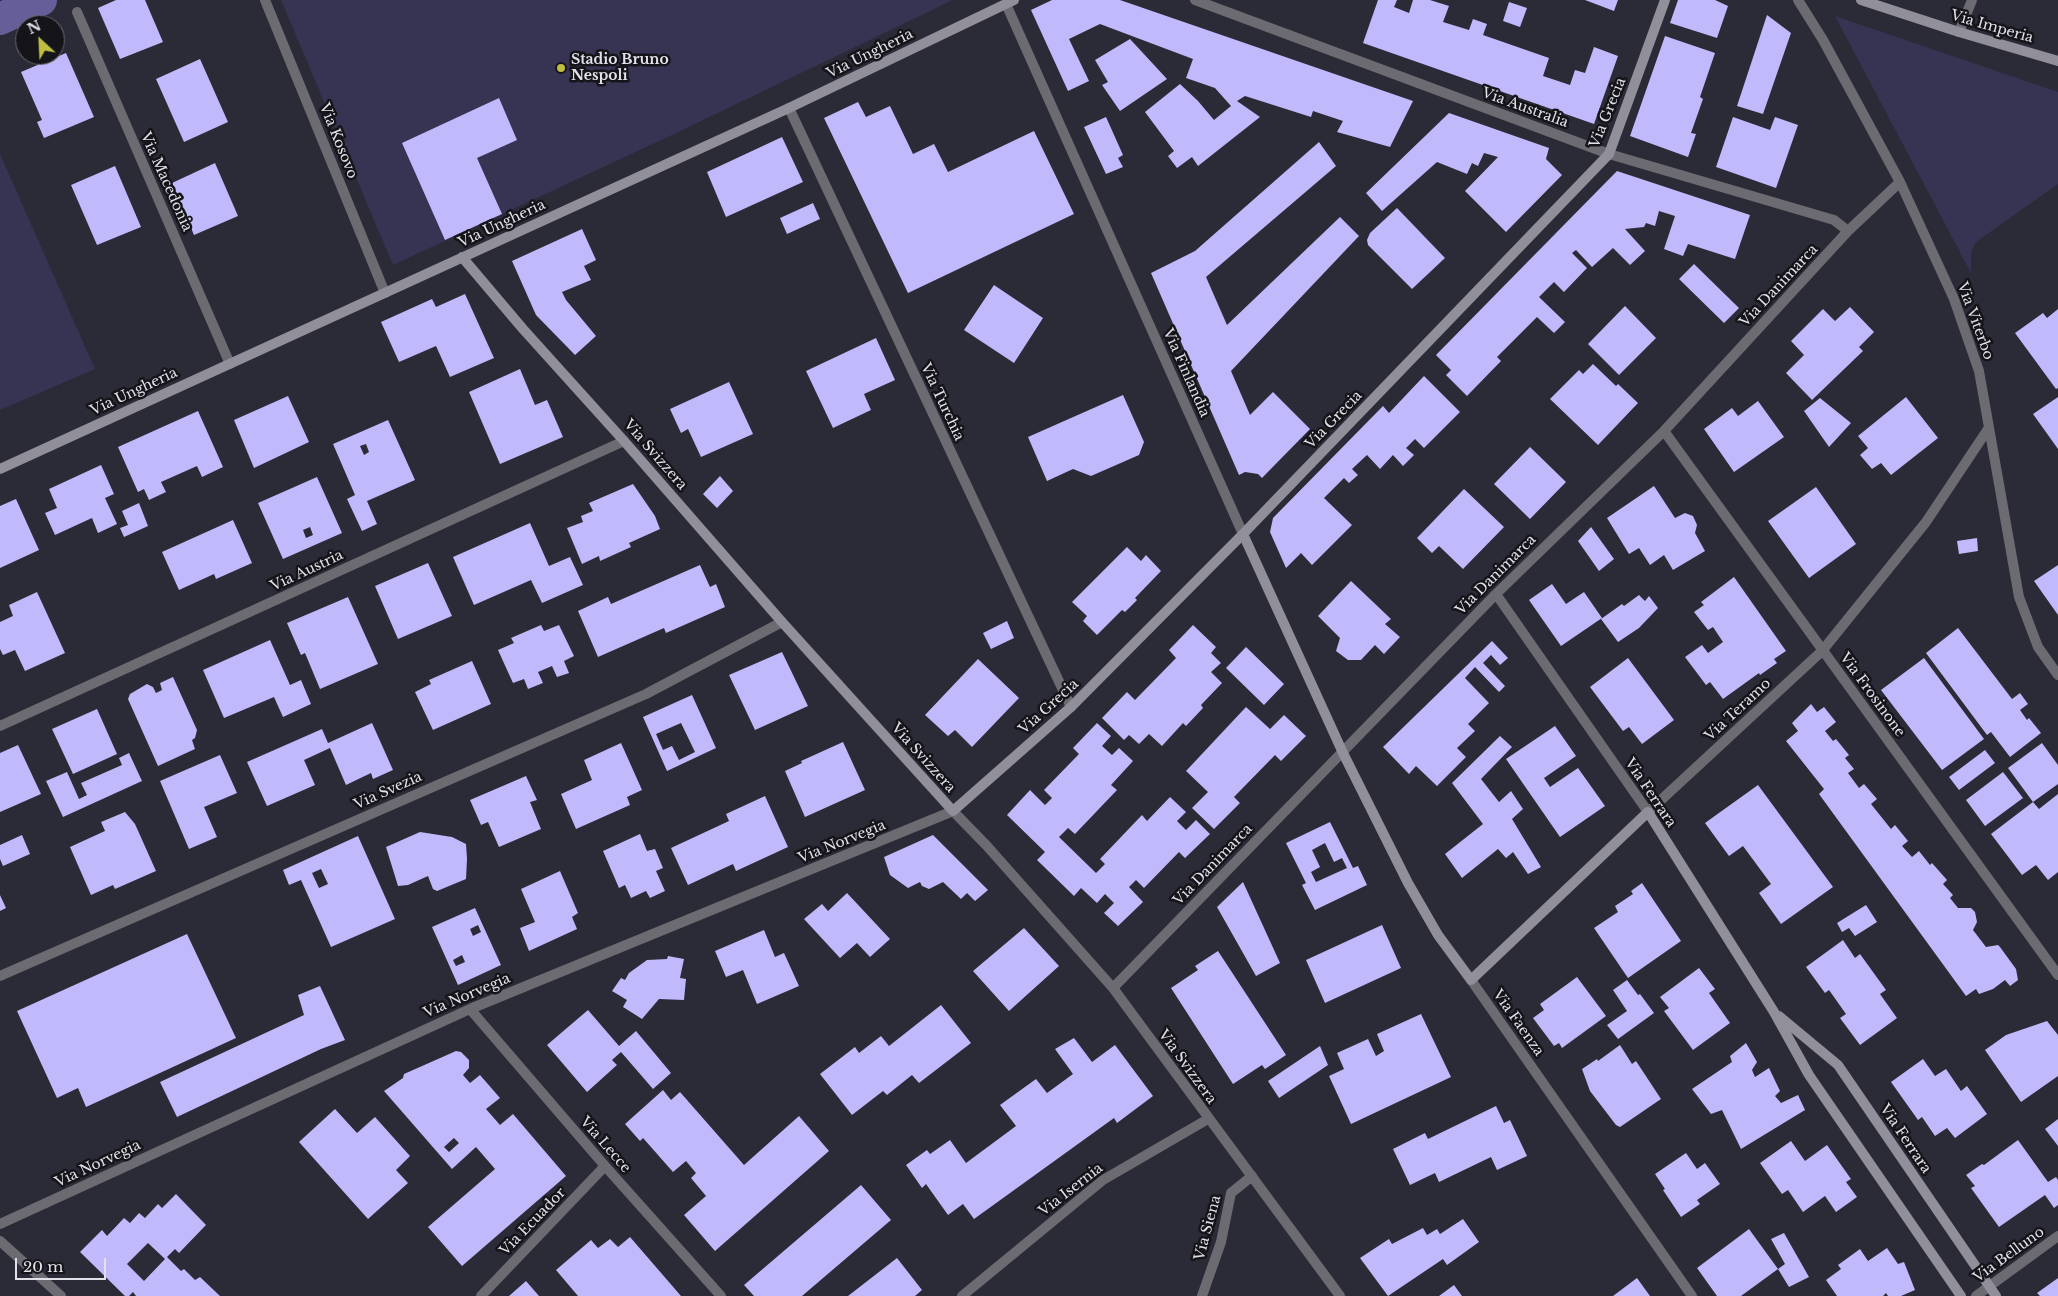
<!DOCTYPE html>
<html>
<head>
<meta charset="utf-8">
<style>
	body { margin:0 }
	#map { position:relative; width:2058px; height:1296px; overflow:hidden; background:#2b2a37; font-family:"Libre Baskerville",serif }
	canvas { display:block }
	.north { position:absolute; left:15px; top:15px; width:50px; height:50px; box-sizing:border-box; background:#141419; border:1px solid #66666d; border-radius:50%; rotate:335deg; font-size:14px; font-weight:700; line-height:20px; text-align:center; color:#e2e1ea }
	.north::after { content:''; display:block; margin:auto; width:18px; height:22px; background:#c0be41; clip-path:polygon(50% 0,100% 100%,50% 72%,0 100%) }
	.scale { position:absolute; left:15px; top:1258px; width:91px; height:22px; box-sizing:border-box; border:2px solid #e2e1ea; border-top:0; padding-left:6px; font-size:15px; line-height:18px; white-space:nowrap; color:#e2e1ea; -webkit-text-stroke:4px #141419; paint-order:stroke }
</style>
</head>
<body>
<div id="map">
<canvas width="2058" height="1296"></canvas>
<div class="north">N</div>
<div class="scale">20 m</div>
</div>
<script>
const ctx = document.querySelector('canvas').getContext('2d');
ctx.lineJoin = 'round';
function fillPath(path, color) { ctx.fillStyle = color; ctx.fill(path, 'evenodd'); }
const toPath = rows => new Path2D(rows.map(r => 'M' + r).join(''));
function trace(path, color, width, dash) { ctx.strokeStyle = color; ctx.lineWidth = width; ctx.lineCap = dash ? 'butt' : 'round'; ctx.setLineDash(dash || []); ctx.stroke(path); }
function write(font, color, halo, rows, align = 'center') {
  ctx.font = font + ' "Libre Baskerville",serif'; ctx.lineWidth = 5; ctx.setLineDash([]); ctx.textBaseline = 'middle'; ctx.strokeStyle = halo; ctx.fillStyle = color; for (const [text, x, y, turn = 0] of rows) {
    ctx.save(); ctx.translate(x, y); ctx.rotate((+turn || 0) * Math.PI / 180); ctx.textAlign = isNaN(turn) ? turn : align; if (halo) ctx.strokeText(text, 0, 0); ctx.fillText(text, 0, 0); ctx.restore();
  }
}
const green = toPath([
	[281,0,953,0,672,135,393,265],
	[1835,16,2058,92,2058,184,1976,242,1971,252,1971,273],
	[0,154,95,369,0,410]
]);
const canal = toPath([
	[0,19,41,0]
]);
const building = toPath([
	[116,0,145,0,163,42,120,59,98,8],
	[1052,0,1120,0,1413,101,1390,147,1337,132,1343,121,1313,111,1311,117,1245,96,1237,101,1260,117,1198,166,1192,157,1177,168,1168,156,1174,151,1145,112,1180,84,1198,101,1214,120,1231,106,1215,88,1186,78,1193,59,1100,24,1069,39,1089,81,1068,91,1031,10],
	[1378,0,1397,0,1394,7,1409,13,1413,0,1430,0,1449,6,1443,22,1469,30,1473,19,1487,24,1483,35,1549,58,1543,76,1570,85,1575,70,1585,73,1594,47,1618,56,1594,124,1363,43],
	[1585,0,1618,0,1614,11],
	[1678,0,1715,0,1728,6,1717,38,1670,23],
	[1509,2,1527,8,1520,27,1503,21],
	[1767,15,1791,33,1763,114,1737,106],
	[1665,36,1715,53,1700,97,1703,99,1691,133,1696,134,1688,157,1630,136],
	[1130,39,1167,79,1120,111,1102,85,1108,82,1095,60],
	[66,53,94,117,44,138,37,122,42,120,21,72],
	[200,59,228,122,184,142,156,79],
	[499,98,517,140,477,158,502,214,445,240,402,143],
	[858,102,866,117,890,106,913,154,934,144,948,172,1034,131,1074,214,908,293,824,118],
	[1449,113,1549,148,1546,159,1562,175,1506,232,1465,191,1498,157,1484,153,1478,166,1472,163,1467,174,1437,162,1382,211,1366,193],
	[1106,117,1123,155,1118,158,1123,167,1106,174,1084,127],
	[1733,117,1770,130,1775,117,1798,125,1776,188,1716,167],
	[782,137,803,182,726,217,707,172],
	[1319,142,1336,166,1206,277,1227,325,1340,217,1359,236,1231,371,1250,415,1273,392,1310,429,1262,478,1258,474,1245,472,1239,475,1151,273,1195,251],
	[215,163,238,216,194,235,172,183],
	[115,166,141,227,97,245,71,185],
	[1617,171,1750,215,1735,259,1688,244,1683,256,1664,249,1675,216,1659,211,1655,226,1646,223,1644,227,1625,229,1645,251,1630,265,1613,248,1592,267,1576,250,1572,253,1587,268,1564,292,1554,282,1539,297,1565,322,1554,333,1537,317,1497,357,1501,361,1467,396,1446,375,1451,370,1436,355],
	[813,203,820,219,787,234,780,218],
	[1397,208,1445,258,1412,289,1368,245,1367,240,1370,233],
	[582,229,596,260,584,266,591,280,562,292,566,300,596,336,575,355,536,315,512,261],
	[1694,264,1739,308,1724,323,1679,279],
	[994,285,1043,318,1014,363,964,330],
	[465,294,494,358,450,377,436,346,399,362,381,322,432,299,436,307],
	[1625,306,1656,338,1619,375,1588,344],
	[1850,307,1874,332,1859,347,1863,351,1812,400,1786,373,1804,355,1791,341,1823,309,1835,321],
	[2058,309,2058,388,2056,389,2015,333,2043,313,2047,318],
	[876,338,895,380,864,394,871,410,833,428,806,371],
	[1593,364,1616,386,1618,384,1638,403,1598,445,1550,399,1579,370,1583,374],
	[520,369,535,405,547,400,563,437,500,464,469,392],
	[1424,376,1460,412,1424,448,1415,439,1406,448,1414,455,1403,466,1393,455,1380,469,1367,455,1352,469,1358,475,1349,483,1344,478,1324,498,1352,525,1312,565,1301,553,1286,568,1270,532,1273,518,1383,406,1389,413],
	[729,382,753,434,701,457,688,429,681,433,670,409],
	[1123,395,1144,442,1139,455,1091,476,1073,469,1047,481,1028,437],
	[288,396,309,442,254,468,234,420],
	[1906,397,1938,438,1891,475,1881,463,1872,469,1860,455,1868,448,1858,436],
	[2058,397,2058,449,2033,414],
	[1820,398,1851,423,1829,447,1804,411],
	[1758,401,1784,437,1734,472,1704,429,1732,408,1738,416],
	[198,411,223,467,202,477,197,466,161,482,166,492,149,500,144,489,138,492,118,447],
	[388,420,415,480,367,501,377,524,362,531,347,499,355,495,333,444],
	[366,444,369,452,364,455,360,446],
	[1530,447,1566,482,1530,519,1494,484],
	[101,465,114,494,105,498,117,524,98,533,92,518,55,535,45,513,57,508,49,489],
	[720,476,733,491,717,508,703,494],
	[317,477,342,533,283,559,258,503],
	[310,527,313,535,306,538,303,530],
	[633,484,655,516,660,529,629,543,631,547,600,561,599,556,582,564,567,528,583,522,581,516,593,511,589,503],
	[1654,486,1675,518,1685,513,1693,516,1697,525,1695,533,1705,551,1673,570,1664,555,1650,565,1639,548,1629,554,1607,518],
	[1816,487,1856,544,1809,578,1768,521],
	[1464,489,1504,527,1463,569,1439,546,1432,553,1417,538],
	[16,499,39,550,0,568,0,506],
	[139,503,148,526,124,537,120,528,128,525,122,511],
	[233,520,252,563,216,579,214,574,179,590,162,552],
	[530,523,549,566,570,557,583,585,542,603,531,580,474,605,453,557],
	[1591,527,1614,559,1599,571,1578,541],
	[1977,538,1978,551,1959,554,1957,541],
	[1127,547,1141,561,1146,555,1161,571,1135,598,1137,600,1125,612,1122,610,1097,635,1083,621,1087,616,1072,602],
	[428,563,452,616,398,639,375,586],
	[700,565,710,587,716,584,725,607,666,633,664,628,598,657,578,611,608,597,611,604],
	[2058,565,2058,615,2034,581],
	[1734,577,1786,651,1774,659,1777,663,1760,675,1759,673,1723,699,1710,682,1706,685,1685,657,1702,645,1708,653,1723,642,1713,627,1708,630,1694,612,1704,605,1701,602],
	[1351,581,1391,619,1385,624,1400,637,1384,654,1375,645,1361,660,1348,660,1336,651,1340,638,1318,616],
	[1552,584,1566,604,1584,592,1602,618,1561,646,1529,600],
	[37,592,65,653,25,671,15,650,3,655,0,649,0,622,13,616,9,605],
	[1639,595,1645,601,1649,596,1658,608,1639,628,1618,642,1601,619,1622,604,1624,606],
	[348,597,378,664,320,689,305,653,301,655,287,623],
	[1007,621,1014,638,991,649,983,633],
	[541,625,544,631,559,625,574,656,564,661,569,673,557,677,552,666,538,672,543,683,528,689,524,679,513,683,498,650,514,643,511,638],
	[1193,625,1216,647,1211,653,1221,663,1211,672,1222,683,1201,705,1203,708,1186,726,1183,723,1162,746,1149,734,1139,744,1129,735,1124,740,1102,718,1127,692,1135,700,1176,658,1169,650],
	[1958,628,2012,699,2020,693,2028,704,2020,710,2027,720,2029,718,2041,733,2010,757,1991,732,1987,735,1926,653],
	[270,640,290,685,301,680,311,704,283,717,274,697,224,718,203,670],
	[1492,641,1508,658,1500,665,1491,655,1483,663,1505,686,1499,692,1475,667,1465,678,1489,703,1468,724,1475,731,1457,748,1466,757,1437,786,1416,766,1409,774,1383,747],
	[1246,647,1284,684,1264,705,1226,668],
	[782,652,808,706,755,730,729,675],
	[1628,658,1674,720,1642,744,1629,727,1623,731,1590,687],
	[1924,658,1984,739,1942,770,1881,690],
	[978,659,1019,698,972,747,955,730,948,736,925,715],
	[472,661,491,704,433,730,415,692,431,684,429,680],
	[173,677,197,730,195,738,192,740,195,749,158,766,128,699,130,694,147,684,153,687,156,693,162,690,160,683],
	[692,695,716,748,667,771,643,717],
	[681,723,695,752,679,760,672,746,663,750,656,734],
	[1811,704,1817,712,1824,707,1836,722,1825,731,1833,741,1836,739,1849,755,1845,758,1854,769,1848,773,1859,788,1864,784,1877,799,1871,804,1891,829,1895,825,1908,841,1902,846,1912,857,1919,851,1930,865,1932,863,1947,880,1943,884,1953,895,1950,898,1958,908,1971,908,1975,912,1977,922,1973,930,1986,947,1998,945,2000,947,2016,969,2018,980,2010,986,2005,980,1993,989,1979,994,1976,989,1966,996,1819,794,1824,789,1786,741,1798,731,1792,723],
	[1246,707,1270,729,1284,715,1306,736,1281,761,1275,755,1234,797,1240,803,1214,829,1192,808,1208,792,1186,771],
	[97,709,117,754,73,774,52,729],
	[372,723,393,770,373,779,371,773,346,785,330,748,304,760,315,785,267,806,247,762,322,729,328,743],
	[1097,723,1111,736,1102,746,1112,755,1119,748,1133,761,1111,785,1117,790,1075,834,1068,828,1059,837,1096,873,1105,864,1100,859,1142,815,1147,821,1170,797,1186,812,1177,821,1186,830,1196,820,1210,834,1185,858,1179,852,1144,888,1136,880,1129,887,1143,902,1118,926,1104,913,1114,903,1105,894,1097,903,1081,888,1074,896,1037,860,1045,852,1007,815,1030,790,1045,805,1052,798,1044,790,1079,754,1073,748],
	[1555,726,1576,756,1544,778,1550,787,1578,768,1605,806,1560,837,1506,759],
	[1500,736,1512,747,1481,779,1499,802,1511,791,1523,809,1512,819,1541,867,1528,874,1513,852,1506,858,1498,849,1462,878,1445,854,1483,824,1452,783],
	[843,742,865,790,805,817,785,771,802,763,801,761],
	[621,743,642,790,627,797,630,805,576,829,561,794,592,780,584,760],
	[2042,743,2058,765,2058,784,2033,802,2008,768],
	[18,745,41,794,0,812,0,753],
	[1985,750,1995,763,1959,790,1949,777],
	[129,753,142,781,63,817,46,781,67,772,79,799,87,795,81,783,122,765,119,758],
	[220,755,237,793,204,807,217,837,189,849,160,781],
	[2003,772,2023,798,1985,826,1966,800],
	[526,776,537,800,530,802,541,829,499,847,488,822,481,825,470,800],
	[1758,785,1833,887,1781,924,1759,893,1771,884,1743,846,1729,856,1705,823],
	[2058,794,2058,872,2048,880,2036,865,2022,875,1991,834,2033,802,2039,809],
	[765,796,788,847,736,871,733,864,688,885,671,848,729,821,726,814],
	[125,812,135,824,156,871,115,889,113,885,91,895,70,847,105,831,101,822],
	[1330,822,1353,868,1358,866,1367,885,1315,910,1302,885,1306,883,1286,843],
	[1325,843,1334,862,1342,858,1347,868,1316,882,1311,872,1320,867,1312,850],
	[420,832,452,837,466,844,467,859,466,879,437,891,433,889,428,876,408,885,398,886,386,847],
	[640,834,647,851,655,849,663,868,656,871,665,891,650,898,646,891,631,898,625,885,619,888,603,851],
	[22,835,30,854,3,866,0,859,0,845],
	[933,835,988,890,975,901,967,893,961,899,943,882,929,889,922,886,920,882,908,888,890,875,884,857],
	[358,836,395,919,331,947,301,880,289,885,283,870],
	[321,869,328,884,319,888,312,873],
	[560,871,578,913,572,917,577,929,529,951,520,928,535,922,521,889],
	[1243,882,1280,963,1256,976,1217,907],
	[1642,883,1681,941,1628,978,1594,928,1618,912,1615,906,1633,894,1631,891],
	[847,893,890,939,870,957,857,943,840,958,804,919,822,904,828,911],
	[0,895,6,908,0,911],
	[1866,905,1877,922,1855,936,1849,928,1842,932,1837,923],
	[475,908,501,965,458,985,432,927],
	[478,925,481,932,473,936,470,929],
	[462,955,465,962,456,966,453,960],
	[1382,925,1401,968,1325,1003,1306,960],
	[1024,928,1059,966,1009,1011,973,971],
	[764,930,775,957,784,953,799,986,757,1004,743,970,726,977,715,951],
	[187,934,236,1038,86,1107,78,1088,57,1098,17,1011],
	[1843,940,1855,958,1860,954,1886,990,1880,994,1897,1018,1860,1045,1840,1018,1846,1014,1829,990,1825,993,1806,967],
	[1218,951,1286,1055,1265,1069,1262,1065,1233,1084,1171,988,1198,970,1195,966],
	[668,956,684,959,680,978,686,979,684,1000,659,999,642,1019,623,1007,627,1000,612,991,621,978,625,980,629,973,647,960,667,959],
	[1699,968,1715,989,1709,993,1730,1023,1693,1050,1664,1011,1669,1008,1660,997],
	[1577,977,1606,1016,1562,1048,1559,1043,1554,1046,1533,1018,1544,1010,1540,1004],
	[1627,980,1638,995,1640,994,1654,1013,1618,1039,1607,1025,1627,1011,1613,990],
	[320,986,345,1040,321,1049,177,1117,160,1082,304,1015,298,995],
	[941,1005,971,1043,919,1083,912,1075,887,1095,883,1091,852,1115,820,1074,855,1047,859,1053,881,1036,889,1046],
	[588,1010,619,1046,636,1031,671,1073,653,1089,621,1052,612,1060,617,1065,587,1092,547,1045],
	[1421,1014,1451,1077,1351,1124,1329,1076,1344,1069,1337,1053,1368,1039,1376,1056,1384,1051,1377,1034],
	[2047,1021,2058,1035,2058,1076,2021,1102,1985,1050,2006,1035],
	[1074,1038,1092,1062,1115,1045,1153,1096,1117,1123,1114,1118,974,1219,963,1204,948,1215,926,1184,922,1188,906,1165,927,1150,930,1154,950,1140,966,1163,1016,1126,1000,1105,1036,1079,1047,1093,1073,1074,1055,1049],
	[1746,1043,1757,1062,1752,1070,1755,1077,1769,1068,1780,1091,1775,1096,1781,1103,1798,1095,1805,1110,1741,1149,1722,1110,1711,1114,1692,1089,1732,1062,1730,1056],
	[1620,1045,1632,1064,1636,1061,1661,1099,1620,1127,1616,1125,1590,1091,1582,1069,1597,1059,1598,1061],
	[1320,1046,1328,1065,1279,1098,1268,1081],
	[456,1051,461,1052,469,1060,469,1068,463,1075,470,1083,480,1075,500,1098,486,1109,500,1125,513,1114,566,1176,462,1266,428,1227,495,1169,476,1147,452,1169,384,1091,403,1078,404,1074],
	[454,1138,459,1143,449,1152,444,1147],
	[1923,1059,1935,1076,1946,1069,1961,1091,1967,1086,1987,1114,1955,1138,1947,1128,1935,1136,1922,1117,1918,1120,1891,1082],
	[663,1090,671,1100,680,1092,744,1165,799,1116,829,1151,715,1251,684,1215,706,1196,691,1178,696,1173,686,1161,673,1172,643,1138,640,1141,625,1124],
	[1496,1106,1504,1123,1510,1120,1527,1156,1497,1170,1491,1157,1439,1182,1435,1173,1410,1185,1393,1149,1425,1133,1428,1139],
	[335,1109,357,1133,375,1117,410,1156,396,1170,408,1183,368,1219,299,1142],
	[2058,1119,2058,1146,2045,1129],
	[2018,1140,2048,1182,2056,1177,2058,1180,2058,1205,2054,1208,2045,1195,1999,1227,1971,1188,1975,1186,1966,1175,1982,1164,1984,1165],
	[1791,1141,1805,1161,1827,1145,1851,1179,1846,1182,1857,1197,1836,1212,1825,1196,1803,1212,1788,1190,1782,1194,1760,1163],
	[1686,1153,1697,1169,1705,1163,1720,1184,1697,1200,1700,1204,1681,1217,1663,1190,1665,1189,1655,1174],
	[861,1185,891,1220,802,1296,754,1296,744,1285],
	[176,1194,206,1225,179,1253,175,1249,167,1257,181,1271,184,1269,195,1280,200,1277,220,1296,136,1296,133,1292,129,1296,125,1296,80,1252,102,1230,107,1236,124,1218,130,1223,139,1213,145,1218,158,1204,162,1208],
	[148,1243,165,1259,144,1281,127,1264],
	[1463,1219,1479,1242,1447,1265,1443,1259,1388,1296,1360,1258,1389,1239,1392,1244,1423,1228,1427,1235,1437,1229,1440,1234],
	[1749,1229,1778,1269,1741,1296,1717,1296,1697,1268],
	[1784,1233,1809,1277,1789,1287,1778,1269,1785,1264,1771,1239],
	[630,1237,681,1296,578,1296,556,1270,591,1240,598,1248,610,1239,618,1247],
	[1887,1248,1898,1264,1904,1262,1915,1290,1901,1296,1888,1296,1886,1293,1883,1296,1837,1296,1826,1280,1841,1269,1838,1265,1860,1249,1868,1261],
	[897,1258,922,1290,915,1296,848,1296],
	[1637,1278,1650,1296,1613,1296],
	[2058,1278,2058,1296,2040,1296,2037,1293],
	[526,1281,539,1296,509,1296],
	[1454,1285,1462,1296,1439,1296]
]);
const street = toPath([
	[265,0,385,293],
	[1195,0,1609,154,1834,220,1848,231],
	[1798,0,1823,40,1900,182,1954,299,1979,371,2019,597,2038,647,2058,675],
	[1006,4,1243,534],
	[77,12,230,364],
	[1959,32,1972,0],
	[789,108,1071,707],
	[1664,431,2058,975],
	[1496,594,1648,812,1822,651,1926,522,1988,429],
	[0,726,624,441],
	[0,976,646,694,782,622],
	[1471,980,1692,1296],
	[1113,988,1496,594,1664,431,1848,231,1900,182],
	[470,1009,605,1166,721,1296],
	[0,1224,470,1009,953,811,987,846,1113,988,1340,1296],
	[0,1241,61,1296],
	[481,1296,605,1166],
	[962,1296,1103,1180,1208,1119],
	[1202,1296,1221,1242,1231,1193,1252,1176],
	[1976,1296,2058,1236]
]);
const secondary = toPath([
	[1861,0,1959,32,2058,61],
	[462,257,523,329,624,441,782,622,953,811,1071,707,1243,534,1609,154,1665,0],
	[0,469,789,108,1014,0],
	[1243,534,1343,753,1408,883,1438,935,1471,980,1648,812,1774,1012,1809,1075,1961,1296],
	[1779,1016,1838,1065,1996,1296]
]);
const markers = [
	[561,68,5,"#c0be41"]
];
const streetNames = [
	["Via Imperia",1992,27,16],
	["Via Ungheria",870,54,-26],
	["Via Australia",1525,108,20],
	["Via Grecia",1608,113,-68],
	["Via Kosovo",338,141,68],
	["Via Macedonia",166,182,66],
	["Via Ungheria",502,224,-25],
	["Via Danimarca",1779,286,-47],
	["Via Viterbo",1975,321,70],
	["Via Finlandia",1186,373,66],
	["Via Ungheria",134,392,-25],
	["Via Turchia",942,402,65],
	["Via Grecia",1334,420,-46],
	["Via Svizzera",655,455,49],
	["Via Austria",307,571,-25],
	["Via Danimarca",1496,575,-45],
	["Via Frosinone",1872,695,54],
	["Via Grecia",1049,707,-42],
	["Via Teramo",1738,710,-43],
	["Via Svizzera",923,758,48],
	["Via Svezia",388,791,-24],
	["Via Ferrara",1650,793,56],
	["Via Norvegia",842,842,-22],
	["Via Danimarca",1213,865,-46],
	["Via Norvegia",467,996,-23],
	["Via Faenza",1518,1023,55],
	["Via Svizzera",1187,1067,54],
	["Via Ferrara",1905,1139,56],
	["Via Lecce",605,1145,49],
	["Via Norvegia",98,1164,-25],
	["Via Isernia",1071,1190,-38],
	["Via Ecuador",533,1222,-46],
	["Via Siena",1208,1228,-75],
	["Via Belluno",2009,1255,-36]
];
const poiNames = [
	["Stadio Bruno",571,60],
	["Nespoli",571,76]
];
fillPath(green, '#373353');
trace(canal, '#665e99', 32);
fillPath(building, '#c0bafc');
trace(street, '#6c6b72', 10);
trace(secondary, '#908f9a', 10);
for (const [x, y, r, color] of markers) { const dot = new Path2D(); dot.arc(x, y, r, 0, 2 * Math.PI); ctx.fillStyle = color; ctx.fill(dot); trace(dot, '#141419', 2); }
write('14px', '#e2e1ea', '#141419', streetNames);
write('bold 14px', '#e2e1ea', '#141419', poiNames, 'left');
</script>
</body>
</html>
